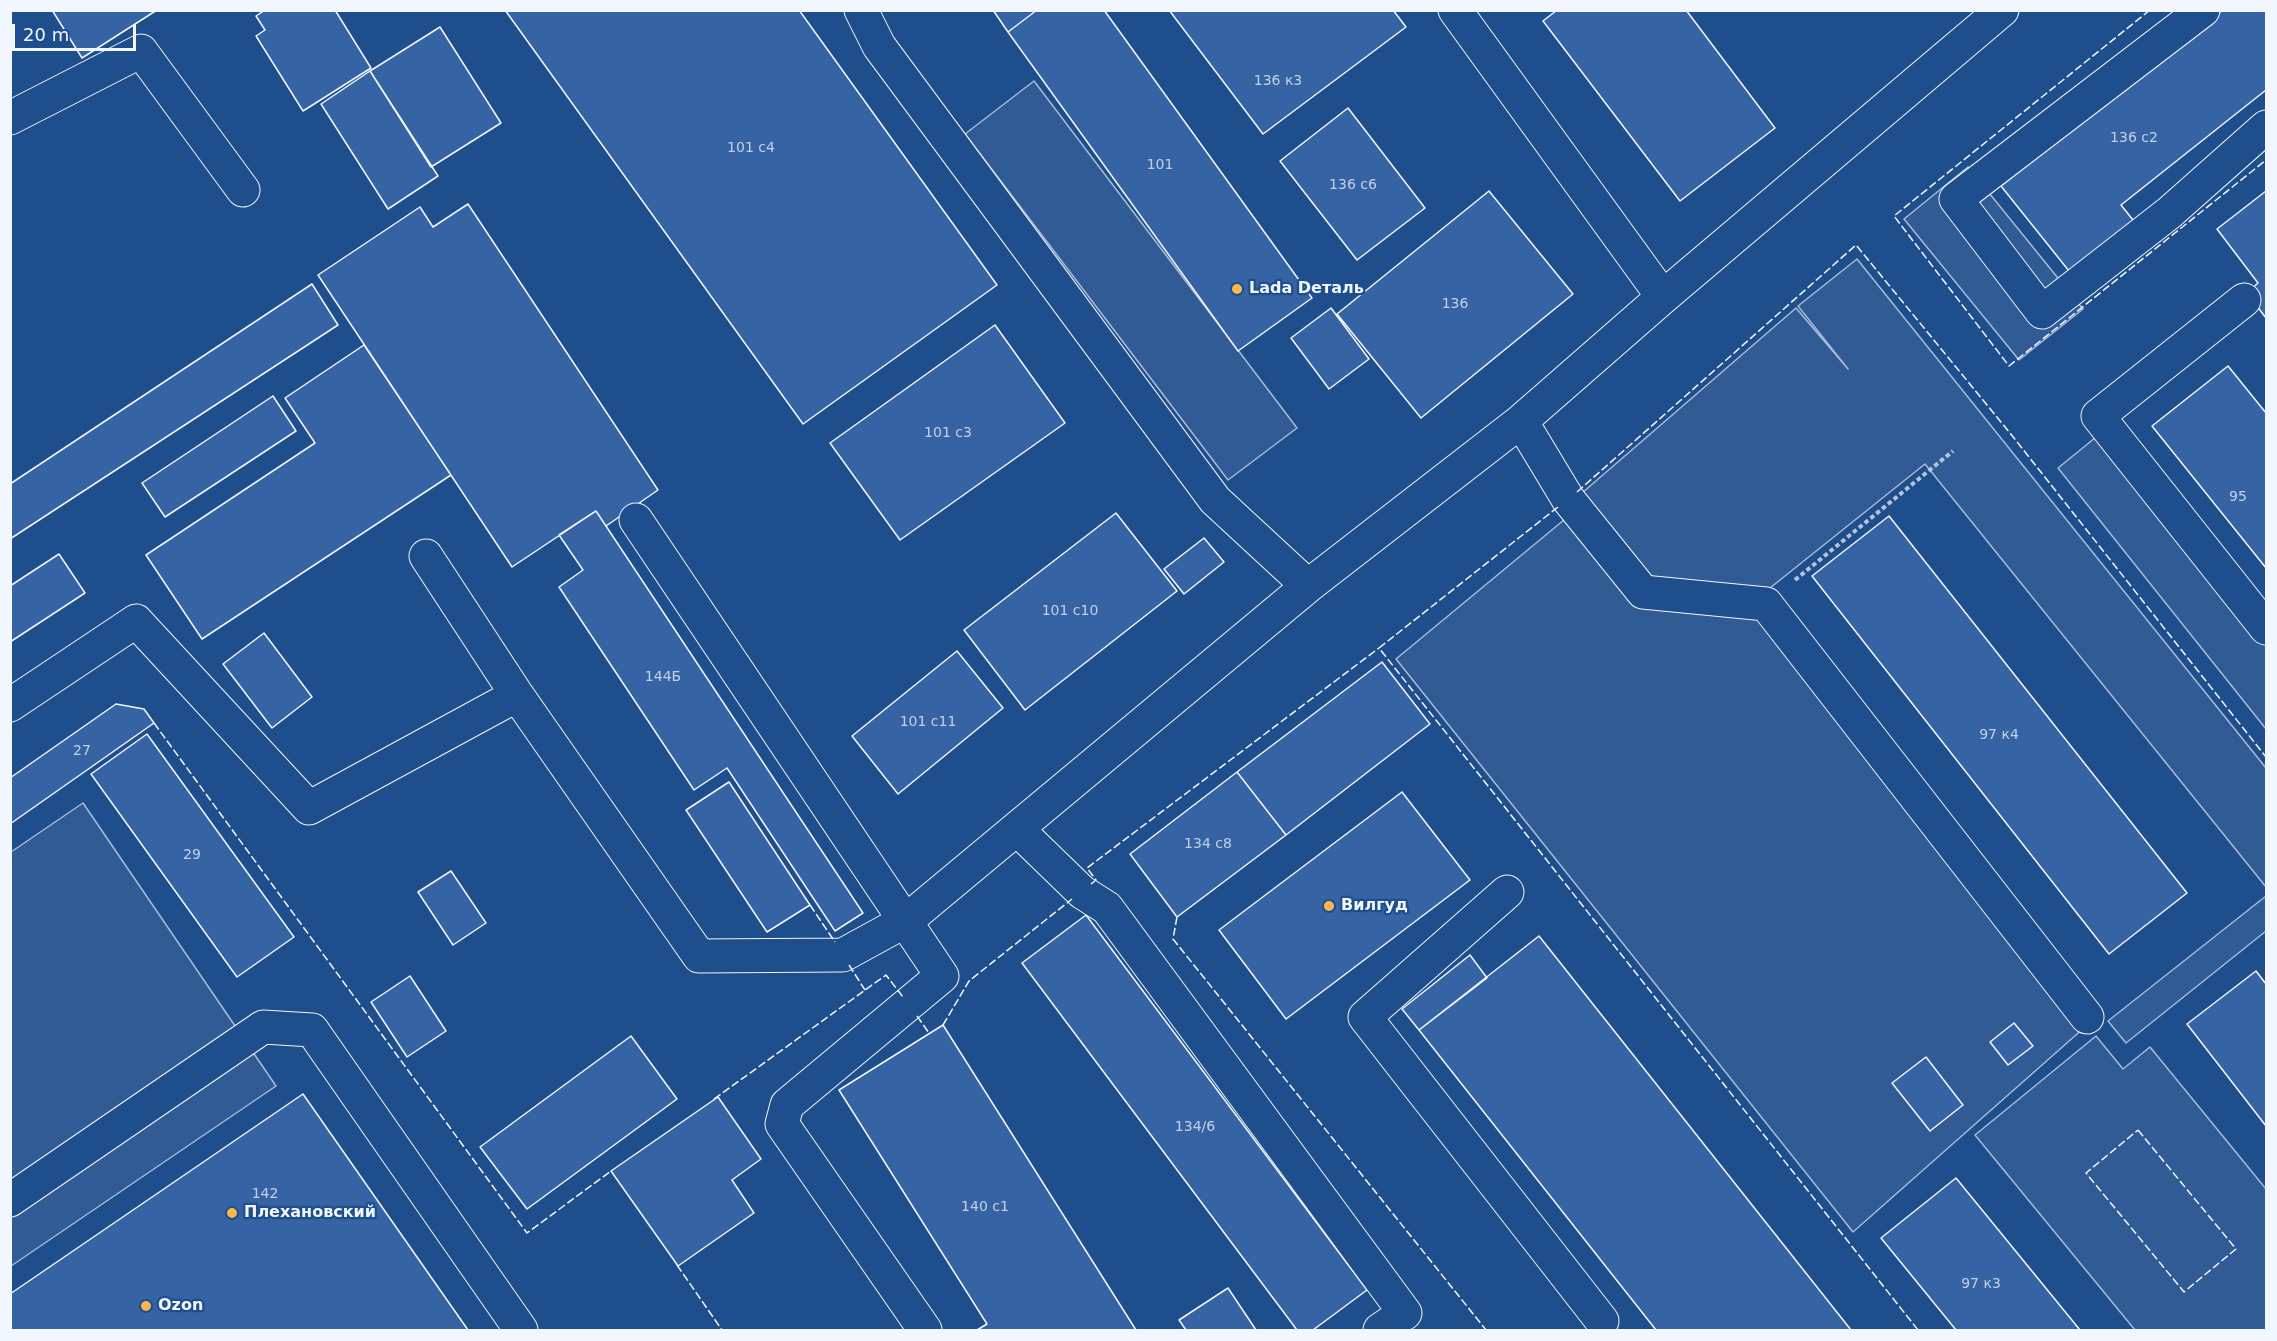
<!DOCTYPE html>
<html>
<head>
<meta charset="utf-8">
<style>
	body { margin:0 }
	#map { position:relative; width:2277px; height:1341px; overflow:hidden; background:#1f4e8c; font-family:"DejaVu Sans",sans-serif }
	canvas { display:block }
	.frame { position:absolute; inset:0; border:12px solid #f2f6ff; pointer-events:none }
	.scale { position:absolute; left:12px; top:24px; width:124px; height:27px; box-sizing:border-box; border:3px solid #f2f6ff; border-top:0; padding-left:8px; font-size:18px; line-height:21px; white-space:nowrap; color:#f2f6ff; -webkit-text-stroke:4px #1f4e8c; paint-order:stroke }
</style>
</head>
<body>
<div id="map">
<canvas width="2277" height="1341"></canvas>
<div class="frame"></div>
<div class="scale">20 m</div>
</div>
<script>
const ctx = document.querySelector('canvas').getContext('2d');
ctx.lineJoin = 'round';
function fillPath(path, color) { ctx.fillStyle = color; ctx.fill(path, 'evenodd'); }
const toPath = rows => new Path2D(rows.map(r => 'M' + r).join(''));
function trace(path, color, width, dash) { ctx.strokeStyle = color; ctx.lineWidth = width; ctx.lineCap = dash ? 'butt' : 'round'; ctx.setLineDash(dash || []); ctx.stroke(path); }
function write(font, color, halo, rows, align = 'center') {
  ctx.font = font + ' "DejaVu Sans",sans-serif'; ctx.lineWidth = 4.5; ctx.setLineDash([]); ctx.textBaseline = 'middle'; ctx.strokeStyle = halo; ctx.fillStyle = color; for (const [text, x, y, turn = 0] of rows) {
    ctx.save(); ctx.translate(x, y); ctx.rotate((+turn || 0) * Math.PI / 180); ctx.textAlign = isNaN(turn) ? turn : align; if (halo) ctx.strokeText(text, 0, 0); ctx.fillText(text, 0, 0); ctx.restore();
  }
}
const built = toPath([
	[1034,81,1297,428,1228,480,965,134,1034,81],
	[1968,167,2083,309,2019,360,1904,219,1968,167],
	[1857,259,2266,768,2266,887,1925,464,1770,588,1651,581,1582,493,1796,308,1848,369,1798,306,1857,259],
	[2117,420,2266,606,2266,729,2058,468,2117,420],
	[1582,505,1646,586,1754,596,2085,1027,1853,1232,1396,659,1582,505],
	[83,803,276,1086,11,1266,11,852,83,803],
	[2266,896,2266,931,2126,1043,2108,1021,2266,896],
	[2096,1036,2123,1069,2150,1047,2266,1189,2266,1330,2135,1330,1975,1135,2096,1036]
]);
const building = toPath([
	[52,10,157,10,82,58,52,10],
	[265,10,335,10,371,68,303,111,256,36,265,30,256,16,265,10],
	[505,10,799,10,997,285,803,424,505,10],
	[993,10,1037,10,1008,32,993,10],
	[1037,10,1104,10,1312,298,1238,351,1008,32,1037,10],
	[1169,10,1393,10,1406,27,1263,134,1169,10],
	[1557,10,1686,10,1775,128,1680,201,1543,21,1557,10],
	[2223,10,2266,10,2266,90,2121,205,2137,225,2073,276,2001,186,2223,10],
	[440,27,501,123,431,167,370,71,440,27],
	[370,71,438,176,388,209,321,104,370,71],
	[1348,108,1425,208,1357,260,1280,161,1348,108],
	[1489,191,1573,294,1421,418,1337,314,1489,191],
	[2266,191,2266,318,2247,293,2258,283,2217,229,2266,191],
	[468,204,658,490,606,526,596,511,512,567,318,275,420,207,433,227,468,204],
	[312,284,338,325,10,539,10,484,312,284],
	[1331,308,1369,359,1329,389,1291,338,1331,308],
	[995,325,1065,423,900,540,830,443,995,325],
	[364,345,451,475,202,639,146,555,315,443,285,398,364,345],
	[2228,366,2266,413,2266,568,2152,426,2228,366],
	[273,396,296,431,165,517,142,483,273,396],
	[596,511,863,913,835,931,727,768,694,790,559,587,583,570,559,535,596,511],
	[1116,513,1177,591,1025,710,964,630,1116,513],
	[1889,516,2187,893,2109,954,1812,576,1889,516],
	[1204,538,1224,562,1184,594,1164,569,1204,538],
	[59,554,85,593,10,642,10,586,59,554],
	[264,633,312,697,272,728,223,664,264,633],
	[957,651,1003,708,898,794,852,736,957,651],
	[1382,662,1430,724,1286,835,1237,772,1382,662],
	[116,704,144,709,154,723,10,824,10,778,116,704],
	[147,734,294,937,237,977,91,774,147,734],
	[1237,772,1286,835,1177,917,1130,854,1237,772],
	[729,782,810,905,767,932,686,810,729,782],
	[1402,792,1470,880,1286,1019,1219,930,1402,792],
	[451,871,486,923,453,945,418,892,451,871],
	[1086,915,1367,1290,1313,1330,1297,1330,1022,963,1086,915],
	[1539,936,1851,1330,1656,1330,1419,1030,1539,936],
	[1470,955,1487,978,1419,1030,1402,1009,1470,955],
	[2256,971,2266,984,2266,1126,2187,1024,2256,971],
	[410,976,446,1031,407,1057,371,1002,410,976],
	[2014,1023,2033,1046,2008,1065,1990,1042,2014,1023],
	[943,1025,1136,1330,977,1330,987,1324,839,1090,943,1025],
	[631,1036,677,1099,527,1209,480,1147,631,1036],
	[1926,1057,1963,1105,1930,1131,1892,1083,1926,1057],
	[303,1094,468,1330,10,1330,10,1294,303,1094],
	[718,1097,761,1159,732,1180,754,1213,678,1266,611,1171,718,1097],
	[1956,1178,2080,1330,1956,1330,1881,1238,1956,1178],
	[1228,1288,1256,1330,1186,1330,1179,1320,1228,1288]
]);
const path = toPath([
	[1795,580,1953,451]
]);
const minor = toPath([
	[861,10,879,46,1215,500,1308,586],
	[1455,10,1663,297],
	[2203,10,1956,199,2042,312,2169,213,2266,127],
	[10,118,141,51,243,190],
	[2244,300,2098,416,2266,628],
	[1521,421,1568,499,1643,592,1766,604,2087,1017],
	[636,520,942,976,787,1105,782,1124,925,1330],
	[426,556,517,695,699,956,843,955,907,920,1308,586,1521,421,1663,297,2002,10],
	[10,705,136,621,309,808,517,695],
	[1017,829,1082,892,1107,908,1405,1313,1380,1330],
	[1507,892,1365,1017,1602,1321],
	[10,1200,263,1027,312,1030,521,1330]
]);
const fence = toPath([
	[2150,10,1894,216,2009,366,2266,160],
	[1577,492,1856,245,2010,433,2266,757],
	[1558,507,1379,648,1918,1330],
	[154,723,527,1233,611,1171],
	[1091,884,1096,880,1087,868,1379,648],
	[810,905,835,942],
	[1177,917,1173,939,1486,1330],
	[849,965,865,990],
	[917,1016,929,1033],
	[943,1025,969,981,1072,899],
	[714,1099,886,975,903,997],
	[2138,1130,2236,1249,2184,1292,2086,1173,2138,1130],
	[677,1265,722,1330]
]);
const markers = [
	[1237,289,6,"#ffb74d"],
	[1329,906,6,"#ffb74d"],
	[232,1213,6,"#ffb74d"],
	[146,1306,6,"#ffb74d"]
];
const numberNames = [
	["136 к3",1278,81],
	["136 с2",2134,138],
	["101 с4",751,148],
	["101",1160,165],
	["136 с6",1353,185],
	["136",1455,304],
	["101 с3",948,433],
	["95",2238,497],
	["101 с10",1070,611],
	["144Б",663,677],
	["101 с11",928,722],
	["97 к4",1999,735],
	["27",82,751],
	["134 с8",1208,844],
	["29",192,855],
	["134/6",1195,1127],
	["142",265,1194],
	["140 с1",985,1207],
	["97 к3",1981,1284]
];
const poiNames = [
	["Lada Dеталь",1249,289],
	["Вилгуд",1341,906],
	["Плехановский",244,1213],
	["Ozon",158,1306]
];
fillPath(built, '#305b95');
trace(built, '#a8bbd7', 1.5);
fillPath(building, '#3563a3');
trace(building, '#f2f6ff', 1.5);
trace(minor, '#f2f6ff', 35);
trace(path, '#b3c4dc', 4, [4.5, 3]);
trace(minor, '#1f4e8c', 33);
trace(fence, '#f2f6ff', 1.5, [8, 3]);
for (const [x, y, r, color] of markers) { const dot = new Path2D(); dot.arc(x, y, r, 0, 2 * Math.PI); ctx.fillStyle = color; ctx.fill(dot); trace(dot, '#1f4e8c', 2); }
write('14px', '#c3d1e8', null, numberNames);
write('bold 16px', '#f2f6ff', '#1f4e8c', poiNames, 'left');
</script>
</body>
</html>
